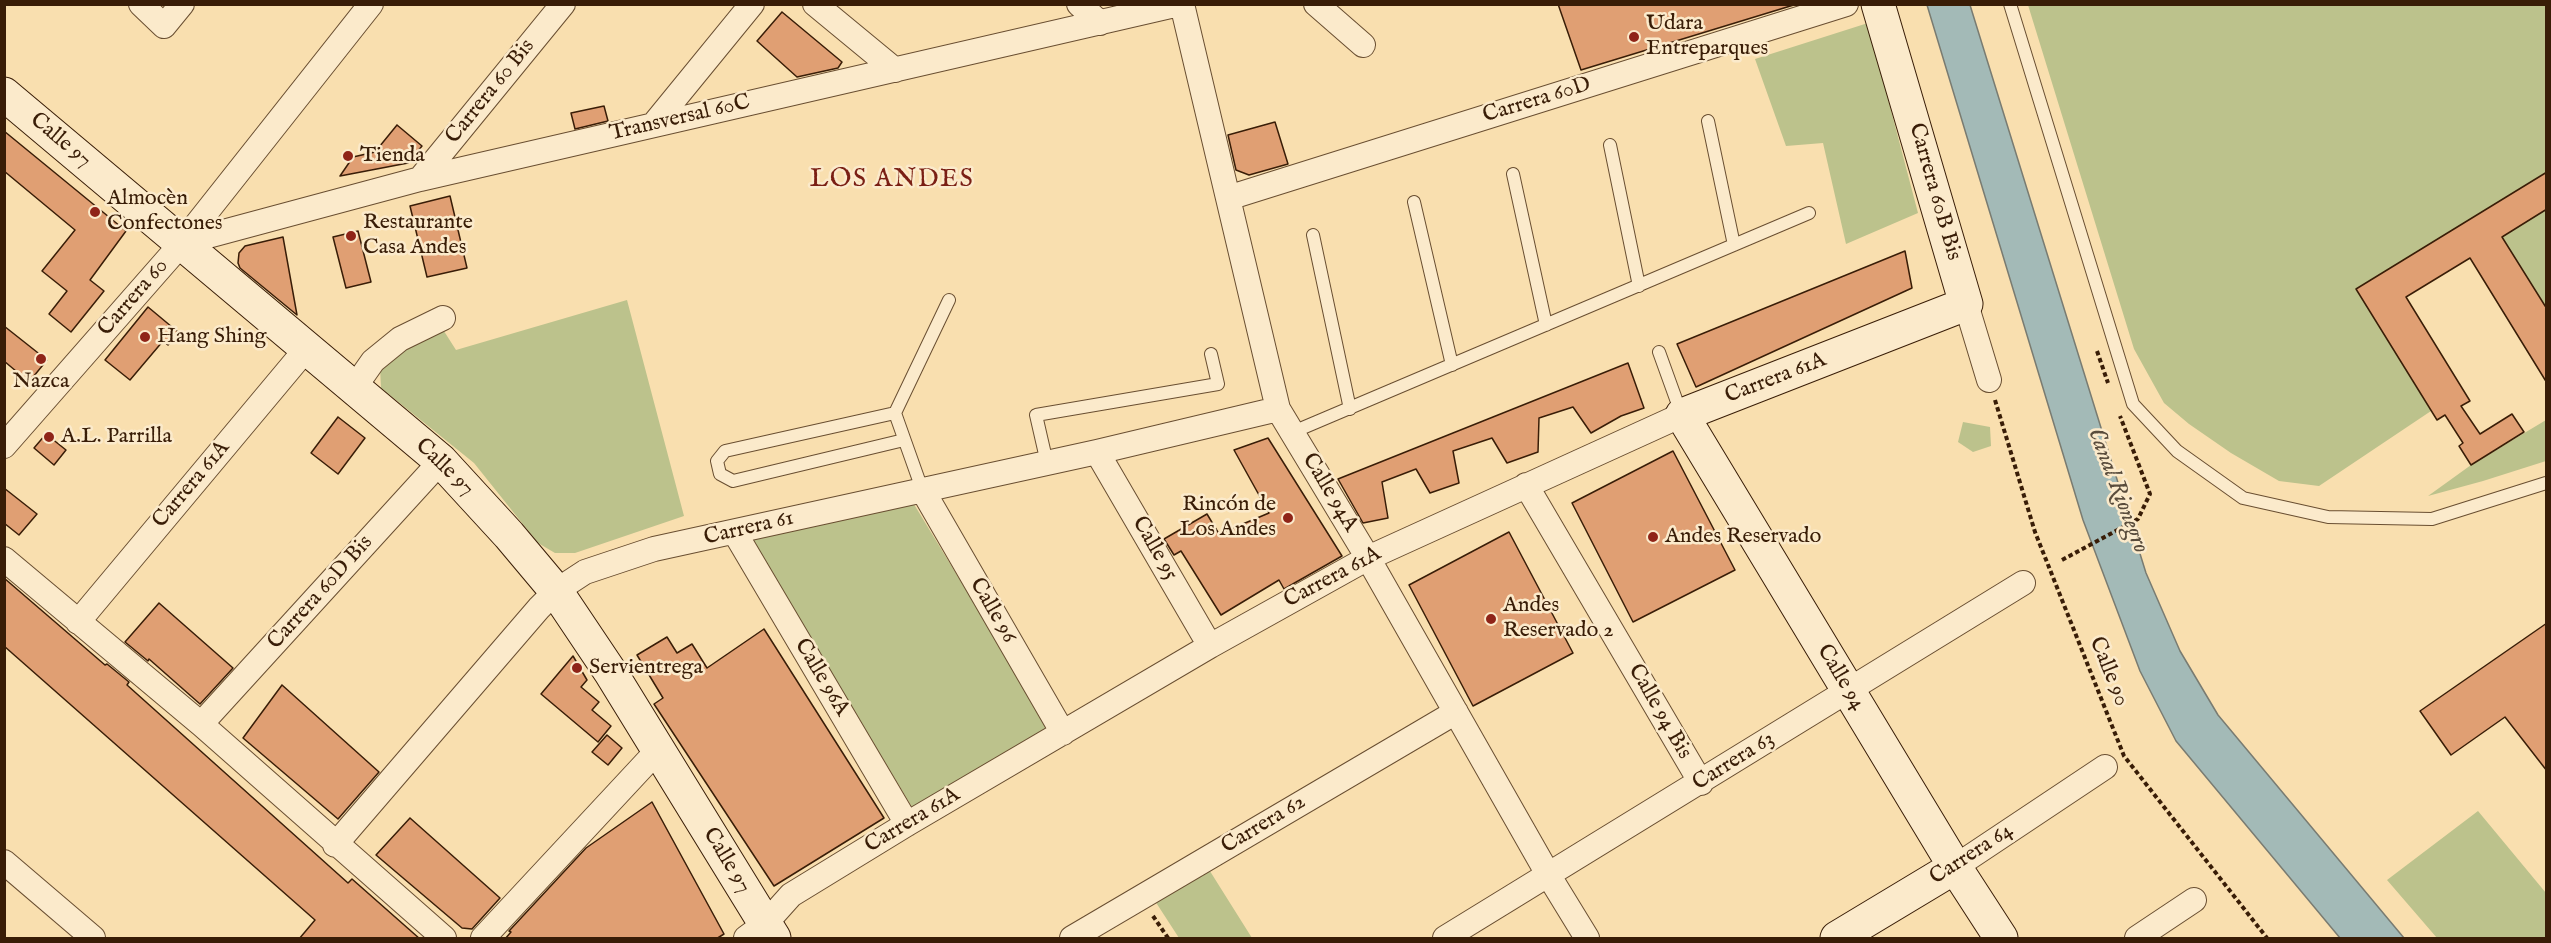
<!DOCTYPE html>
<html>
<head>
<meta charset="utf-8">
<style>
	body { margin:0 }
	#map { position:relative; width:2551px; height:943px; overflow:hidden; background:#f9dfaf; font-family:"IM FELL English",serif }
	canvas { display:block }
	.frame { position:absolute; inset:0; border:6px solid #391d07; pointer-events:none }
</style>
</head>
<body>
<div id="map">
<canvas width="2551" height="943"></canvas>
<div class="frame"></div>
</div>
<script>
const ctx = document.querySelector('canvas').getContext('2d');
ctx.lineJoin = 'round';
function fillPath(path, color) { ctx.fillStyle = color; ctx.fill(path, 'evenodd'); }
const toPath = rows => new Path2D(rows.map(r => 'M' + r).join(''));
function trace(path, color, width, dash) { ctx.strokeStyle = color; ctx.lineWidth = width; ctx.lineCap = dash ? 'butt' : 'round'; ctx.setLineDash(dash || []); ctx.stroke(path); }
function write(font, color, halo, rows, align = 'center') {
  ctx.font = font + ' "IM FELL English",serif'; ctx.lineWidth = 5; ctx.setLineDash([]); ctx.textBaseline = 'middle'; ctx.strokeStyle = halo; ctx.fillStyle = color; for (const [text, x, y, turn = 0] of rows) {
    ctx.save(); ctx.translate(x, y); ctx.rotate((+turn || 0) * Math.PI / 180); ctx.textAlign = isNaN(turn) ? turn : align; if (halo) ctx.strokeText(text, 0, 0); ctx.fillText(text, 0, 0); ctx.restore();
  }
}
const green = toPath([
	[2028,5,2546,5,2546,309,2486,210,2356,289,2431,411,2319,486,2279,481,2231,453,2189,424,2164,403,2134,349],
	[1868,23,1918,213,1846,244,1823,143,1786,146,1755,59],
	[627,300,684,516,575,553,555,553,538,543,474,463,381,388,380,367,411,343,442,328,456,350],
	[2546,420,2546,461,2483,481,2428,496,2471,465],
	[1963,422,1990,427,1991,446,1973,452,1958,442],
	[909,496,1051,730,912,807,751,541],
	[2478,811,2546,893,2546,938,2437,938,2387,880],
	[1208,868,1252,938,1179,938,1155,901]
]);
const water = toPath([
	[1927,5,1970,5,2146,573,2180,651,2218,715,2404,938,2340,938,2176,741,2140,671,2083,520,1927,5]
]);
const building = toPath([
	[1558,4,1797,4,1581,70,1558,4],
	[782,12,842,62,838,68,797,77,757,41,782,12],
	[604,106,608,121,575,129,571,113,604,106],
	[1275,122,1288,164,1249,175,1236,170,1228,135,1275,122],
	[397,125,422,146,408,163,340,176,353,157,375,152,397,125],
	[4,131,126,231,90,280,104,291,71,332,49,314,67,291,42,271,75,230,4,171,4,131],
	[2547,172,2547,209,2502,237,2547,309,2547,383,2470,258,2406,297,2470,401,2461,406,2480,434,2512,414,2524,432,2471,465,2459,446,2463,443,2445,415,2437,420,2356,289,2547,172],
	[450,196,467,268,427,277,410,206,450,196],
	[358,231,371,282,346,288,333,237,358,231],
	[283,237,297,315,240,268,238,263,239,253,245,246,283,237],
	[1905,251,1912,288,1696,387,1677,344,1905,251],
	[148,307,178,332,168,345,163,341,130,380,105,360,148,307],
	[4,326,47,360,29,382,4,361,4,326],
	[1628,363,1644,408,1621,416,1591,433,1573,407,1539,418,1538,452,1507,463,1492,438,1453,451,1459,483,1430,493,1416,469,1382,482,1388,518,1363,523,1338,479,1628,363],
	[338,417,365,438,338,474,311,453,338,417],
	[46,434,66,450,54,465,34,448,46,434],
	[1268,438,1342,556,1284,589,1279,580,1221,615,1181,551,1174,555,1164,539,1207,514,1219,534,1269,513,1234,450,1268,438],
	[1673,451,1735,570,1633,622,1572,503,1673,451],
	[4,488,37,514,19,535,4,523,4,488],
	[1509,532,1573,653,1473,706,1409,585,1509,532],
	[4,578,105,665,107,664,129,682,127,685,348,883,352,879,420,939,299,939,315,920,4,646,4,578],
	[159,603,233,668,200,704,149,659,148,661,125,642,159,603],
	[2547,623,2547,771,2505,717,2451,755,2420,711,2547,623],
	[764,629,884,818,774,886,654,704,663,698,637,655,667,637,677,653,692,644,707,668,764,629],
	[573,656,587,680,581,687,599,702,592,710,611,726,598,742,541,694,573,656],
	[282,685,379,772,338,819,243,738,282,685],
	[607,735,622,748,608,765,592,752,607,735],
	[652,802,724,934,716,939,505,939,511,932,509,931,586,848,652,802],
	[410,818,500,898,472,929,462,928,376,855,410,818]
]);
const path = toPath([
	[2097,351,2108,383],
	[1995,400,2035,532,2124,756,2267,938],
	[2062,560,2138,519,2150,494,2120,416],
	[1153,916,1168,938]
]);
const lane = toPath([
	[2010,4,2133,404,2177,451,2243,498,2328,517,2432,519,2546,483],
	[1708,121,1734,245],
	[1610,145,1639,286],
	[1513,174,1546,325],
	[1414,202,1452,365],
	[1313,235,1350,409],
	[1659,352,1681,413],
	[895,413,725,451,717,461,720,474,733,481,904,440],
	[1293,432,1809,213],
	[1047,463,1036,415,1218,384,1211,354],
	[922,489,895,413,949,300]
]);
const street = toPath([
	[141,4,164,26,182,4],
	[815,4,895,70],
	[1079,4,1100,23],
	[1182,4,1278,409,1368,558,1549,876,1587,938],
	[1316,4,1363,45],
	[654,124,752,4],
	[420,179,563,4],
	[1228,198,1846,4],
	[182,243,420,179,1179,4],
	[1966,304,1989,380],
	[354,388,373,361,400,339,443,318],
	[4,446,182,243,371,4],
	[1097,452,1210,646],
	[1526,485,1701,783],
	[922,489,1063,733],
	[735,533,907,824],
	[4,559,201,724,444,938],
	[78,622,307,348],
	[201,724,441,461],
	[335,845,539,608,556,591,585,572,654,549,1097,452,1278,409],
	[4,862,93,938],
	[1955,867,2105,767],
	[483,938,658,750],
	[746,938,765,924,791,895,907,824,1210,646,1368,558,1682,415],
	[1072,938,1456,712],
	[1445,938,2023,583],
	[2137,938,2194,900]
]);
const secondary = toPath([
	[1878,4,1966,304,1682,415,1955,867,2001,938],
	[4,94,441,461,509,535,556,591,611,673,774,938],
	[1837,938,1955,867]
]);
const markers = [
	[1634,37,6,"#8f2418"],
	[348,156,6,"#8f2418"],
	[95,212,6,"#8f2418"],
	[351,236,6,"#8f2418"],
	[145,337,6,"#8f2418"],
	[41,359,6,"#8f2418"],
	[49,437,6,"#8f2418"],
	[1288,518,6,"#8f2418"],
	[1653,537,6,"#8f2418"],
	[1491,619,6,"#8f2418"],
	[577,668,6,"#8f2418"]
];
const poiNames = [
	["Udara",1646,24],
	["Entreparques",1646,49],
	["Tienda",360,156],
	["Almocèn",107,199],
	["Confectones",107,224],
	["Restaurante",363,223],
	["Casa Andes",363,248],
	["Hang Shing",157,337],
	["Nazca",41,382,"center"],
	["A.L. Parrilla",61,437],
	["Rincón de",1276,505,"right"],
	["Los Andes",1276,530,"right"],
	["Andes Reservado",1665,537],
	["Andes",1503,606],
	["Reservado 2",1503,631],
	["Servientrega",589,668]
];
const streetNames = [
	["Carrera 60 Bis",491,92,-51],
	["Carrera 60D",1537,101,-17],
	["Transversal 60C",680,119,-13],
	["Calle 97",60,141,40],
	["Carrera 60B Bis",1934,192,74],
	["Carrera 60",134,298,-49],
	["Carrera 61A",1776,379,-21],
	["Calle 97",444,468,44],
	["Carrera 61A",192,485,-50],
	["Calle 94A",1329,493,59],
	["Carrera 61",749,529,-13],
	["Calle 95",1154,549,60],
	["Carrera 61A",1333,578,-28],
	["Carrera 60D Bis",321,593,-48],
	["Calle 96",992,611,60],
	["Calle 90",2108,672,68],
	["Calle 96A",821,678,59],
	["Calle 94",1840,678,59],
	["Calle 94 Bis",1659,712,60],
	["Carrera 63",1734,762,-32],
	["Carrera 61A",913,821,-31],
	["Carrera 62",1264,825,-31],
	["Carrera 64",1972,855,-33],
	["Calle 97",726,861,59]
];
const waterNames = [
	["Canal Rionegro",2117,491,69]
];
const quarterNames = [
	["LOS ANDES",892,181]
];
fillPath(green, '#bcc28c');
fillPath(water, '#a3bab7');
trace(water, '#797b71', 1.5);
fillPath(building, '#e09f73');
trace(building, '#391d07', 1.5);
trace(lane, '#694e31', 14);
trace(street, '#694e31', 26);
trace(secondary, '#391d07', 35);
trace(path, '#391d07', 4, [4.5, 3]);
trace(lane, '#fbeacb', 12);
trace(street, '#fbeacb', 24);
trace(secondary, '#fbeacb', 33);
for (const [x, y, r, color] of markers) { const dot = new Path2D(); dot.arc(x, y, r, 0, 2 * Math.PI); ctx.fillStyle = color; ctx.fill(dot); trace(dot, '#fbeacb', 2); }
write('22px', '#391d07', '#fbeacb', poiNames, 'left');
write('22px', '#391d07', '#fbeacb', streetNames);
write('italic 24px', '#594c3c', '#fbeacb', waterNames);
ctx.letterSpacing = '1.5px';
write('26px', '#7a1f14', '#fbeacb', quarterNames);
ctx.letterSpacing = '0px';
</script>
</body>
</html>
